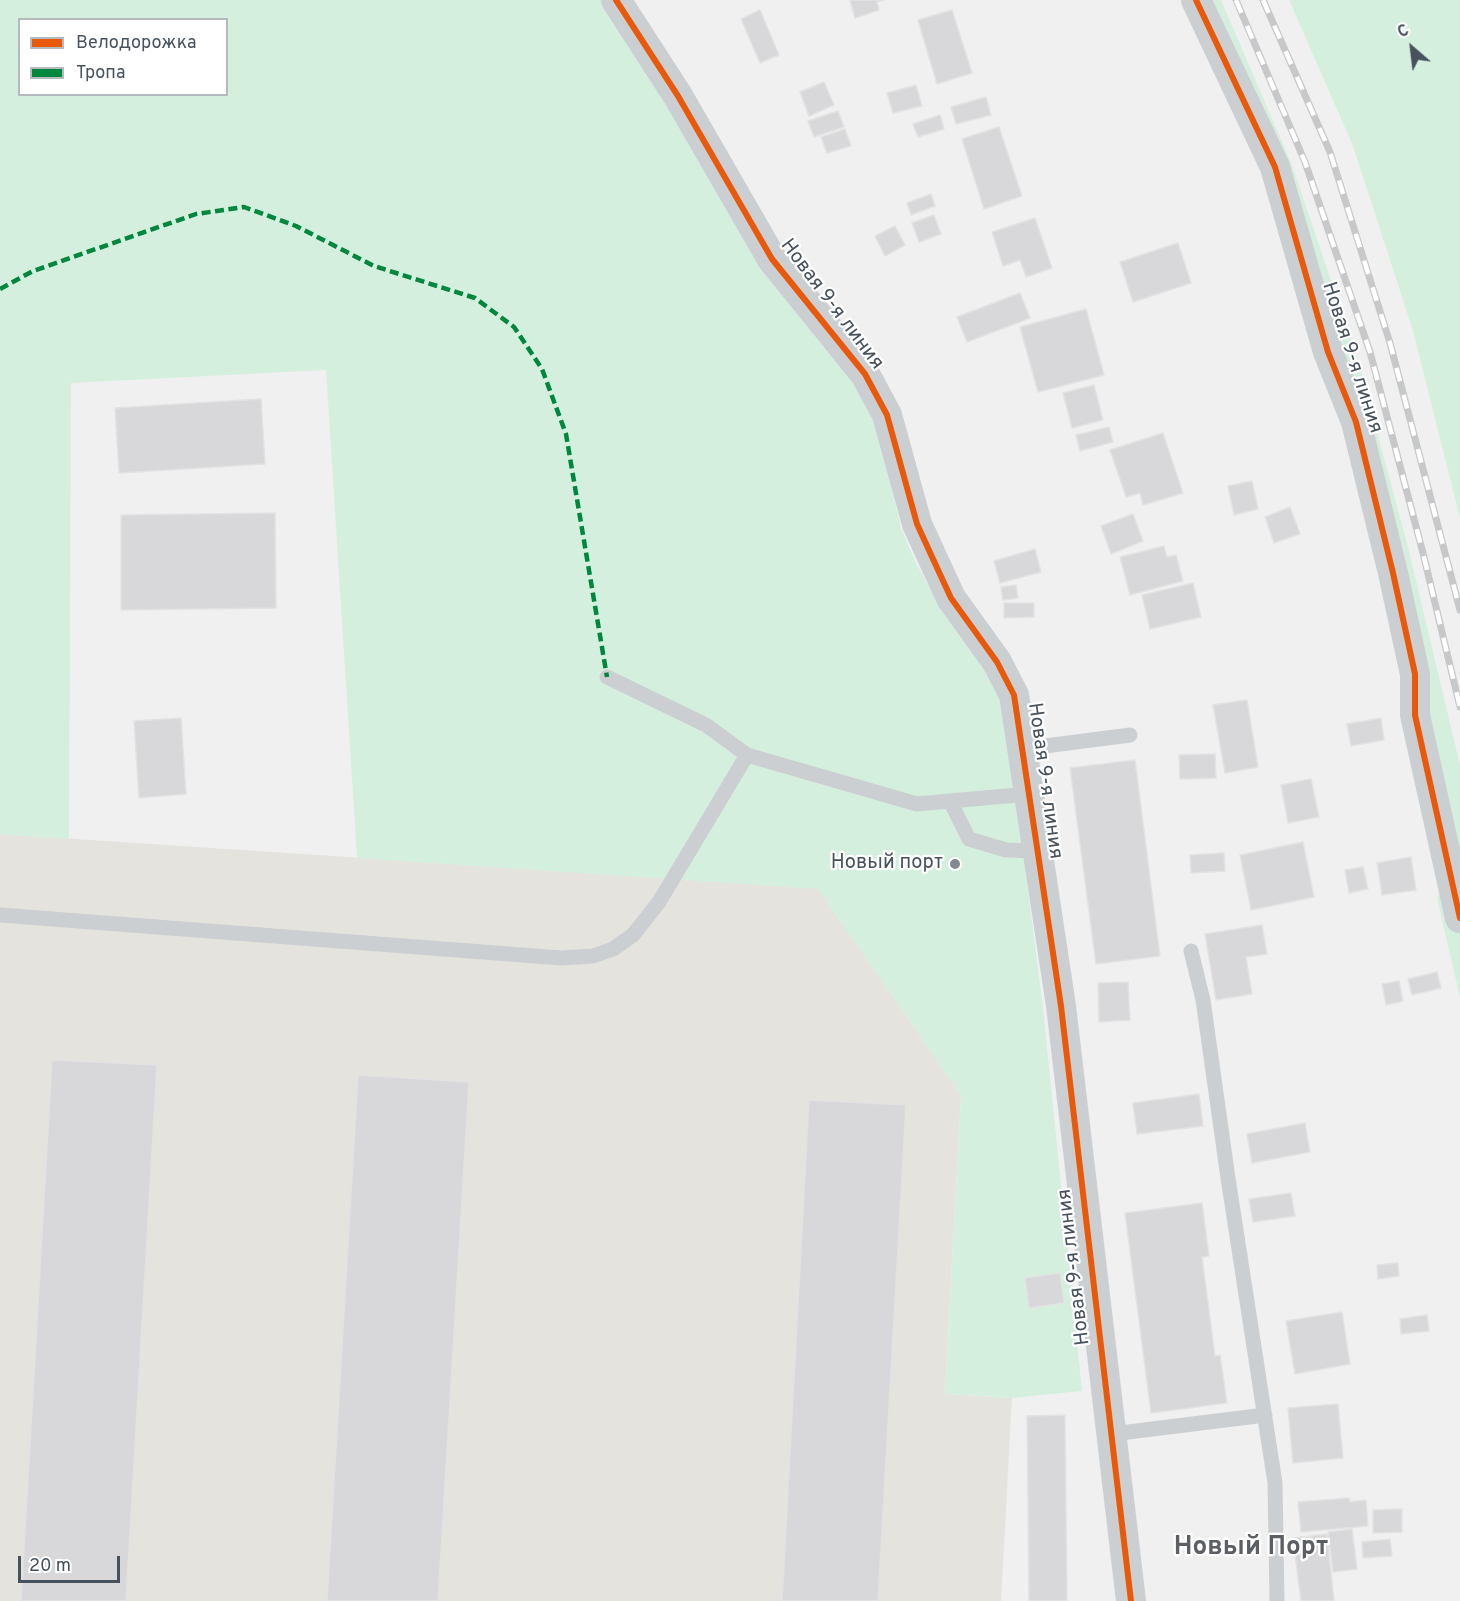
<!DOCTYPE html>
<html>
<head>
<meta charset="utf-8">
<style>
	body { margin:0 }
	#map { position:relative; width:1460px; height:1601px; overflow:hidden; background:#f1f0f0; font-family:Overpass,sans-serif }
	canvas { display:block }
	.legend { position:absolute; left:18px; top:18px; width:210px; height:78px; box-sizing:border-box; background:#fff; border:2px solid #b5babe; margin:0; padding:8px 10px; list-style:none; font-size:18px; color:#47525c }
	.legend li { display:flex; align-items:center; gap:12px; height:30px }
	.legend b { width:30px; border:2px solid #b5babe }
	.north { position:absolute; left:1382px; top:18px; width:60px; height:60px; -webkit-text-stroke:4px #fff; paint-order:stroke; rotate:332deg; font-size:16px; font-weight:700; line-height:24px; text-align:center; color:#47525c }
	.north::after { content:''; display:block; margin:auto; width:21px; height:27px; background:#47525c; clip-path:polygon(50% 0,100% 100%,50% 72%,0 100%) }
	.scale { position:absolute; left:18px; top:1556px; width:102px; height:27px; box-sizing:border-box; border:3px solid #47525c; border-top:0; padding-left:8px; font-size:18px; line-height:21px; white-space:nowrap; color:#47525c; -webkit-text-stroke:4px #fff; paint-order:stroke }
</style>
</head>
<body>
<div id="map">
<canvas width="1460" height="1601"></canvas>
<ul class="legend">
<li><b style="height:8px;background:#e8590c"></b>Велодорожка</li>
<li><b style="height:8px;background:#00873e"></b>Тропа</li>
</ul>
<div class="north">С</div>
<div class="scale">20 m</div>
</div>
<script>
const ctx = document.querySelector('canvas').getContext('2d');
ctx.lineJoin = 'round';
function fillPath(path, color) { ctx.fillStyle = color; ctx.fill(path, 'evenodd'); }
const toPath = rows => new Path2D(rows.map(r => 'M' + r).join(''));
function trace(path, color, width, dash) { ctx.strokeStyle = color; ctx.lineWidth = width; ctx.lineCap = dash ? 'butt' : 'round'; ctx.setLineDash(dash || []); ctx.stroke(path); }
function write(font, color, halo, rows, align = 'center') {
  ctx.font = font + ' Overpass,sans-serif'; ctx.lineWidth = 4.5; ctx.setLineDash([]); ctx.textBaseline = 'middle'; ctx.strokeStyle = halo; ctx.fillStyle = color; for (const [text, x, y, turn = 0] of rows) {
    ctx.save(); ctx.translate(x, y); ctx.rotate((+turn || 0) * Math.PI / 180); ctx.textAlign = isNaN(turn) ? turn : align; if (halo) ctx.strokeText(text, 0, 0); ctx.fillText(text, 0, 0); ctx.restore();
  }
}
const commercial = toPath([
	[0,834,818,888,961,1095,945,1394,1012,1398,1001,1601,0,1601]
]);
const green = toPath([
	[0,0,601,0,666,101,858,381,875,416,901,528,914,559,935,598,985,663,1004,700,1043,1008,1082,1391,1012,1398,945,1394,961,1095,818,889,357,858,326,370,71,383,69,839,0,834],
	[20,20,226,20,226,94,20,94],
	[1190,0,1221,0,1292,165,1357,357,1409,551,1460,765,1460,997,1437,898,1445,883,1350,426,1263,173],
	[1289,0,1460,0,1460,518,1413,331,1353,146]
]);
const building = toPath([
	[850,0,884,0,877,2,879,10,855,18,850,0],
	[760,10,779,55,760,63,741,19,760,10],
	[952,10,972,73,937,84,918,20,952,10],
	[824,82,834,105,809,116,800,92,824,82],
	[916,85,922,106,893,113,887,93,916,85],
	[986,97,991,115,956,124,951,107,986,97],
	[838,111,844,127,814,137,808,121,838,111],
	[940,115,944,129,918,137,913,124,940,115],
	[999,127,1022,196,984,209,962,139,999,127],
	[845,129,851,146,827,153,821,137,845,129],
	[931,194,935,206,911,215,907,203,931,194],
	[934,215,941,234,919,242,912,223,934,215],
	[1035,218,1052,268,1026,277,1020,260,1003,266,992,232,1035,218],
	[895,226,905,245,885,256,875,236,895,226],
	[1178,243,1191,283,1133,302,1120,262,1178,243],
	[1020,293,1030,318,967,342,957,317,1020,293],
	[1086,309,1104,375,1038,392,1020,327,1086,309],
	[1094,385,1103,420,1072,428,1063,393,1094,385],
	[261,399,265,464,119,473,115,408,261,399],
	[1109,427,1113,442,1080,451,1076,435,1109,427],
	[1163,433,1183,493,1143,505,1140,493,1126,497,1110,450,1163,433],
	[1252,481,1258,509,1234,515,1228,486,1252,481],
	[1290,507,1300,534,1274,543,1265,517,1290,507],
	[275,513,276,608,121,610,121,515,275,513],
	[1133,514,1143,541,1111,554,1101,526,1133,514],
	[1164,546,1167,557,1176,555,1183,581,1130,595,1120,557,1164,546],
	[1035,549,1041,572,1000,583,994,561,1035,549],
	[1193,583,1201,617,1150,629,1142,595,1193,583],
	[1016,585,1018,598,1003,600,1001,587,1016,585],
	[1004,603,1034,603,1034,617,1004,618,1004,603],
	[1247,700,1258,767,1225,773,1213,705,1247,700],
	[181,718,186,794,139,798,134,721,181,718],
	[1381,718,1384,740,1351,746,1347,724,1381,718],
	[1215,754,1216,778,1180,779,1179,755,1215,754],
	[1135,760,1160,956,1096,964,1070,768,1135,760],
	[1311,779,1319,817,1288,823,1281,785,1311,779],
	[1303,842,1314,897,1251,910,1240,855,1303,842],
	[1224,853,1225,871,1191,873,1190,855,1224,853],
	[1411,857,1416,890,1382,895,1377,863,1411,857],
	[1363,867,1368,889,1349,893,1345,870,1363,867],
	[1262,925,1267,954,1246,957,1252,994,1216,1000,1205,934,1262,925],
	[1437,972,1441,988,1412,995,1408,979,1437,972],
	[1399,981,1403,1001,1386,1005,1382,984,1399,981],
	[1128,982,1130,1020,1099,1022,1098,983,1128,982],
	[52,1060,157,1065,126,1601,21,1601,52,1060],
	[358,1075,469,1082,438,1601,327,1601,358,1075],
	[1199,1094,1203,1126,1137,1134,1133,1103,1199,1094],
	[809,1100,906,1105,878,1601,782,1601,809,1100],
	[1305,1123,1310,1152,1252,1163,1247,1134,1305,1123],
	[1291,1193,1295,1216,1253,1222,1249,1199,1291,1193],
	[1202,1203,1209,1256,1202,1257,1215,1356,1220,1355,1227,1403,1151,1413,1125,1213,1202,1203],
	[1398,1263,1399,1276,1378,1279,1377,1265,1398,1263],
	[1060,1273,1064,1303,1029,1308,1025,1278,1060,1273],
	[1342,1312,1350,1364,1295,1374,1286,1321,1342,1312],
	[1427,1315,1429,1331,1401,1334,1400,1319,1427,1315],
	[1338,1404,1343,1458,1293,1463,1288,1408,1338,1404],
	[1065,1415,1067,1601,1029,1601,1027,1416,1065,1415],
	[1349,1498,1350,1502,1366,1500,1368,1526,1301,1532,1298,1502,1349,1498],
	[1402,1509,1402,1532,1373,1533,1373,1510,1402,1509],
	[1352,1529,1357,1569,1333,1572,1328,1532,1352,1529],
	[1327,1534,1334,1601,1301,1601,1293,1538,1327,1534],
	[1390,1539,1392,1556,1363,1558,1362,1542,1390,1539]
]);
const service = toPath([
	[607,677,706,725,747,755],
	[1022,749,1130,735],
	[1029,794,950,801,969,839,1006,850,1037,851],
	[0,915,561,958,593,956,613,949,633,935,659,902,747,755,917,804,950,801],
	[1191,951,1203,1000,1228,1178,1275,1483,1277,1601],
	[1112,1434,1265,1415]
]);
const minor = toPath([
	[616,0,678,96,772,259,865,374,887,415,917,524,933,559,951,598,997,662,1014,695,1061,1006,1131,1601],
	[1196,0,1275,167,1328,352,1356,422,1393,573,1415,674,1415,715,1460,918]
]);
const rail = toPath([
	[1236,0,1305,162,1370,352,1423,553,1460,707],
	[1263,0,1330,152,1390,343,1460,610]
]);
const quiet = toPath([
	[0,289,33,271,196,214,244,207,296,226,374,266,475,298,514,327,542,369,566,434,607,677]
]);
const cycleway = toPath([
	[616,0,678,96,772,259,865,374,887,415,917,524,933,559,951,598,997,662,1014,695,1061,1006,1131,1601],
	[1196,0,1275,167,1328,352,1356,422,1393,573,1415,674,1415,715,1460,918]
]);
const markers = [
	[955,864,6,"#828990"]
];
const streetNames = [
	["Новая 9-я линия",831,305,53],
	["Новая 9-я линия",1351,358,72],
	["Новая 9-я линия",1044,781,82],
	["Новая 9-я линия",1075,1267,-97]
];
const poiNames = [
	["Новый порт",943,864]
];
const districtNames = [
	["Новый Порт",1251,1549]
];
fillPath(commercial, '#e5e3de');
fillPath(green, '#d5efdf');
fillPath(building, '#d8d8da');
trace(building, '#e2e2e3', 1.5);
trace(service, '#cccfd1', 15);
trace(minor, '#cccfd1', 30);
trace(rail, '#c6c8ca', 7);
trace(rail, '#fff', 4.5, [14]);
trace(quiet, '#00873e', 4.5, [9, 4.5]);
trace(cycleway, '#e8590c', 6);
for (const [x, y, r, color] of markers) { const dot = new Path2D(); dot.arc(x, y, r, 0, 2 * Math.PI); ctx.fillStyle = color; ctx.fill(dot); trace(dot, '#fff', 2); }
write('20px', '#47525c', '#fff', streetNames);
write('20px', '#47525c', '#fff', poiNames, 'right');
write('bold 26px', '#5c5f64', '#fff', districtNames);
</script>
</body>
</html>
